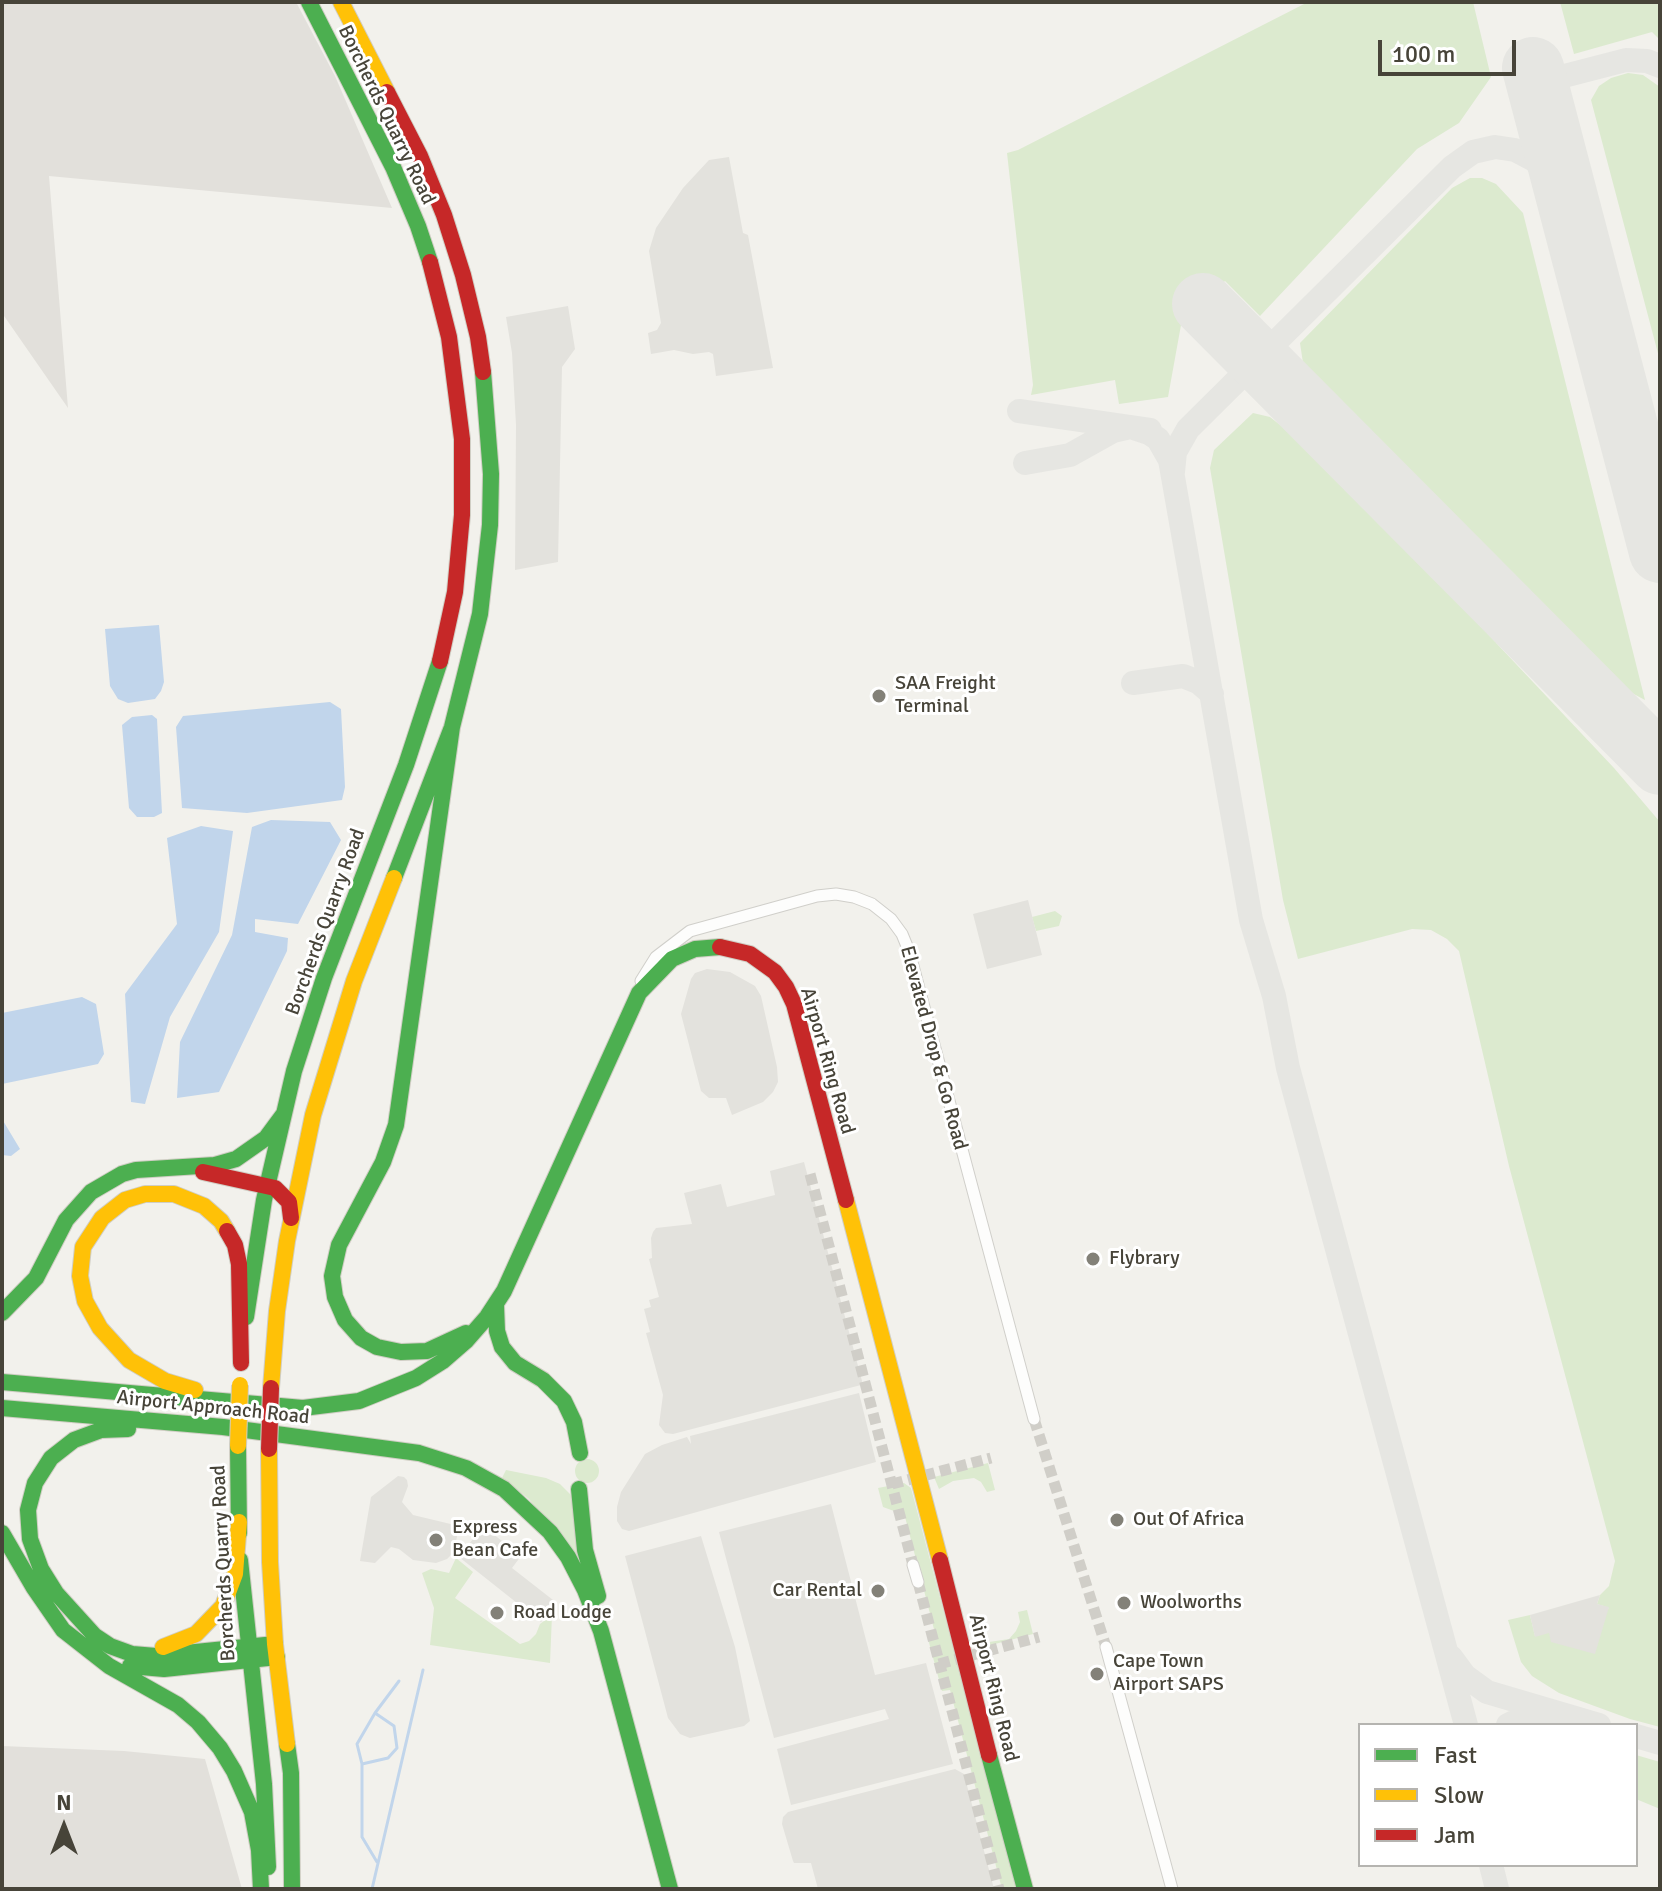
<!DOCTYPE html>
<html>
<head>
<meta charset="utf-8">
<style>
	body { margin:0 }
	#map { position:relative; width:1662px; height:1891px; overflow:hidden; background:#f2f1ec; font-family:Signika,sans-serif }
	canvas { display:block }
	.frame { position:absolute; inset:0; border:4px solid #474439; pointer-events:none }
	.legend { position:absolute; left:1358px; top:1723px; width:280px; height:144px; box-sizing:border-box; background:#fff; border:2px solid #b5b4b0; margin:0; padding:10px 14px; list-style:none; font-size:24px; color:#474439 }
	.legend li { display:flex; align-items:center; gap:16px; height:40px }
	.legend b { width:40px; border:2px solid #b5b4b0 }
	.north { position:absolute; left:24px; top:1787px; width:80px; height:80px; -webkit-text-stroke:6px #fff; paint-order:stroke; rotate:0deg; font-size:22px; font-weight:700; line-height:32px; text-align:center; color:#474439 }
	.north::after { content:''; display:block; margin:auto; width:28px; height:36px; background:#474439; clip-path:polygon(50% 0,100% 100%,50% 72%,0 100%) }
	.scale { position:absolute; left:1378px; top:40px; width:138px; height:36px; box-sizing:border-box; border:4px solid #474439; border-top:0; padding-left:10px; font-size:24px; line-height:28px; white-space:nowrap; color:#474439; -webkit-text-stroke:6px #fff; paint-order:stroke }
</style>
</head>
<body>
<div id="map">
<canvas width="1662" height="1891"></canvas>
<div class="frame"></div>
<ul class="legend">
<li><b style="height:10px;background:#4caf50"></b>Fast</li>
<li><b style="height:10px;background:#ffc107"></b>Slow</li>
<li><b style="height:10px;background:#c62828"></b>Jam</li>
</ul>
<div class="north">N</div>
<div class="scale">100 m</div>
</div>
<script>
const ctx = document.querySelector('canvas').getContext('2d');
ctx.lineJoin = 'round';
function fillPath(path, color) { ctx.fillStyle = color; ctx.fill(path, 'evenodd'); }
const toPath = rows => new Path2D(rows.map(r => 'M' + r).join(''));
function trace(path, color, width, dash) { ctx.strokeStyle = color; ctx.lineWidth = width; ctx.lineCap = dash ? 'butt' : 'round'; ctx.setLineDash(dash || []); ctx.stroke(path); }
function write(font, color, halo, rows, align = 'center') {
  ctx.font = font + ' Signika,sans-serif'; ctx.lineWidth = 6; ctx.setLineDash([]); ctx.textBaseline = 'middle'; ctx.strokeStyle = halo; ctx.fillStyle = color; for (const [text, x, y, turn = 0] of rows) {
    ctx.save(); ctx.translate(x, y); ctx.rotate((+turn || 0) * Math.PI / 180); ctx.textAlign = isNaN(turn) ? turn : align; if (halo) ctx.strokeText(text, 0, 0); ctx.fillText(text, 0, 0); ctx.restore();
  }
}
const industrial = toPath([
	[2,2,296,2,335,76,392,208,49,176,68,408,2,313],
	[2,1746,124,1751,205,1759,242,1889,2,1889]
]);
const green = toPath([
	[1308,2,1473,2,1491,77,1459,123,1417,149,1260,316,1225,281,1181,325,1168,397,1119,404,1115,380,1031,395,1033,385,1007,153,1018,150],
	[1560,2,1660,2,1660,40,1652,32,1574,54],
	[1628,73,1643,75,1660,87,1660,361,1591,100,1599,86,1611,78],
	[1470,178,1482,178,1496,184,1523,213,1645,700,1630,692,1303,363,1300,343,1452,188],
	[1253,413,1270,417,1322,458,1614,768,1660,822,1660,1727,1630,1719,1559,1693,1532,1676,1521,1662,1508,1620,1530,1615,1535,1636,1609,1608,1597,1604,1600,1595,1609,1586,1615,1561,1509,1166,1459,951,1447,939,1431,930,1412,929,1298,959,1283,900,1210,468,1214,450],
	[1055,911,1062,916,1059,926,1036,931,1032,917],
	'575 1471a12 12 0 1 1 24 0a12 12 0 1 1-24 0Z',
	[988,1463,995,1490,987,1492,981,1482,974,1478,953,1481,939,1489,934,1477],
	[506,1470,546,1478,560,1484,570,1494,575,1504,581,1552,576,1557,529,1499,502,1478],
	[904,1483,911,1488,1017,1889,1002,1889,950,1690,942,1691,928,1639,936,1637,903,1509,894,1511,883,1507,878,1488],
	[456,1558,473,1572,455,1598,520,1644,529,1641,536,1634,540,1624,552,1615,550,1663,430,1645,434,1608,422,1573,431,1569,449,1573],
	[1027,1610,1033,1634,976,1649,972,1631,989,1642,1009,1639,1016,1631,1020,1622,1018,1612],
	[1636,1755,1660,1762,1660,1809,1636,1799]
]);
const parking = toPath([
	[729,157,743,233,748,235,773,368,716,376,713,354,709,352,693,354,674,350,651,354,648,333,657,330,661,323,649,251,656,228,683,188,709,160],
	[568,306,575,349,562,367,558,562,515,570,516,425,512,353,506,317],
	[1028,900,1042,955,987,969,973,914],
	[707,969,730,972,755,986,761,996,777,1067,778,1082,773,1092,763,1102,732,1115,726,1098,709,1098,701,1091,681,1014,691,979,695,973],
	[804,1162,862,1381,861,1385,673,1434,665,1433,659,1425,663,1395,646,1333,650,1332,644,1309,651,1307,649,1300,659,1297,649,1259,652,1258,651,1238,653,1232,656,1228,692,1224,684,1193,721,1184,727,1207,775,1195,770,1171],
	[859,1393,876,1462,629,1531,622,1529,617,1521,617,1507,621,1492,645,1454,662,1445,687,1437,691,1444,690,1436],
	[398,1476,404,1477,407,1480,408,1486,402,1502,413,1515,459,1526,454,1552,447,1559,436,1563,413,1560,399,1549,391,1547,375,1563,360,1561,371,1497],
	[831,1504,875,1675,926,1663,953,1764,791,1805,777,1749,889,1719,885,1709,774,1738,719,1532],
	[483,1526,521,1556,512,1568,553,1600,549,1613,541,1622,459,1557],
	[701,1536,735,1647,750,1721,744,1726,690,1738,680,1734,668,1718,625,1556],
	[1600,1595,1597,1604,1609,1607,1595,1654,1551,1642,1549,1633,1535,1637,1530,1615],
	[955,1769,964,1774,994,1889,818,1889,811,1863,794,1863,793,1861,782,1824,783,1817,788,1812]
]);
const water = toPath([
	[159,625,164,682,161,691,155,699,128,703,118,699,110,686,105,629],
	[330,702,341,709,345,787,342,800,247,813,182,808,176,727,183,716],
	[152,715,157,719,162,813,154,817,137,817,129,808,122,725,132,717],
	[271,820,330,822,341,840,298,924,255,919,255,932,288,938,287,951,219,1092,177,1098,180,1042,232,935,252,827],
	[201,826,233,831,219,932,170,1017,145,1104,131,1102,125,994,177,924,167,838],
	[82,997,96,1004,104,1054,98,1064,2,1084,2,1013],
	[2,1119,20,1149,11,1156,2,1155]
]);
const stream = toPath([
	[375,1713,394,1726,397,1748,388,1758,362,1764,362,1837,377,1862],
	[362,1764,357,1744,375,1713,399,1681],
	[372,1889,423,1670]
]);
const taxiway = toPath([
	[1537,83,1626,60,1647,61,1660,66],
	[1019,411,1150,430],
	[1134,428,1149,433,1158,439,1170,460,1251,920,1274,996,1288,1068,1466,1725],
	[1025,463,1070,455,1113,431,1126,428],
	[1173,472,1175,452,1188,429,1452,167,1473,152,1495,147,1515,150,1534,160,1546,171,1567,206,1589,282],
	[1133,683,1183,676,1198,682,1212,694],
	[1451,1657,1465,1676,1487,1692,1599,1725],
	[1508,1725,1526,1716,1550,1713],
	[1636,1736,1660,1743],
	[1491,1865,1497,1889]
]);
const runway = toPath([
	[1533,68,1660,552],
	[1203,304,1660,764]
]);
const streetTunnel = toPath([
	[810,1174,913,1565],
	[1034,1419,1106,1647],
	[892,1484,991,1458],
	[918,1582,999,1889],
	[939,1664,1039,1637]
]);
const street = toPath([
	[641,981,656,957,690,931,817,896,836,894,854,897,872,904,891,919,902,934,909,951,1034,1419],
	[913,1565,918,1582],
	[1106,1647,1172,1889]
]);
const fast = toPath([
	[309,2,393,167,418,226,430,262],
	[452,727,396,1125,383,1162,339,1245,332,1276,335,1297,345,1320,361,1338,377,1347,401,1352,427,1351,466,1333],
	[394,878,452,727,480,614,490,525,491,474,483,372],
	[496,1305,497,1331,502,1347,515,1363,543,1380,564,1401,574,1422,580,1453],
	[2,1313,36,1278,66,1220,91,1192,122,1174,136,1170,215,1165,236,1159,266,1138,283,1115],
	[246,1317,264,1200,294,1071,324,978,406,765,440,661],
	[2,1382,303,1408,359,1401,416,1378,443,1361,466,1341,487,1317,504,1291,639,993,672,959,695,949,720,947],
	[2,1408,223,1427,419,1453,466,1468,504,1489,550,1532,568,1557,585,1590,601,1631,670,1889],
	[128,1429,101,1430,74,1440,51,1458,35,1483,28,1510,30,1539,41,1569,56,1593,95,1636,110,1646,132,1654,156,1656,275,1644],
	[238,1446,239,1533],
	[579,1489,585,1550,598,1596],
	[2,1533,34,1588,63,1630,109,1666,178,1705,198,1722,220,1748,234,1771,252,1812,259,1850,261,1889],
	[240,1560,264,1784,268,1867],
	[130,1666,164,1669,277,1657],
	[287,1744,291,1773,292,1889],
	[989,1755,1025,1889]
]);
const slow = toPath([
	[341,2,387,92],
	[846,1200,940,1560],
	[271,1388,277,1311,287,1241,313,1115,354,981,394,878],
	[195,1390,165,1381,129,1360,100,1328,85,1301,80,1276,83,1247,102,1218,125,1200,145,1194,174,1194,204,1206,221,1221,227,1231],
	[269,1449,270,1562,275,1644,287,1744],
	[163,1647,196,1634,223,1606,235,1574,239,1522]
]);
const jam = toPath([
	[387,92,420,156,444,215,463,275,478,337,483,372],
	[430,262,449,337,462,439,462,515,455,592,440,661],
	[720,947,750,954,775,972,786,987,794,1004,846,1200],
	[203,1172,275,1188,289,1202,291,1218],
	[227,1231,235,1245,239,1264,241,1363],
	[940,1560,989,1755]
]);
const slowBridge = toPath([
	[238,1446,240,1385]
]);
const jamBridge = toPath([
	[269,1449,271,1388]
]);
const markers = [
	[879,696,8,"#838178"],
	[1093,1259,8,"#838178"],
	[1117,1520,8,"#838178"],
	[436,1540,8,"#838178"],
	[878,1591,8,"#838178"],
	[1124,1603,8,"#838178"],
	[497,1613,8,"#838178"],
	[1097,1674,8,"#838178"]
];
const streetNames = [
	["Borcherds Quarry Road",386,115,64],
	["Borcherds Quarry Road",326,922,-70],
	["Elevated Drop & Go Road",933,1048,75],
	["Airport Ring Road",827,1061,74],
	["Airport Approach Road",213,1408,6],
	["Borcherds Quarry Road",224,1563,-93],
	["Airport Ring Road",993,1688,76]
];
const poiNames = [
	["SAA Freight",895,684],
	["Terminal",895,707],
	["Flybrary",1109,1259],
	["Out Of Africa",1133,1520],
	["Express",452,1528],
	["Bean Cafe",452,1551],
	["Car Rental",862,1591,"right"],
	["Woolworths",1140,1603],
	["Road Lodge",513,1613],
	["Cape Town",1113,1662],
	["Airport SAPS",1113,1685]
];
fillPath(industrial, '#e2e0db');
fillPath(green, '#dceacf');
fillPath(parking, '#e3e2dd');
fillPath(water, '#c1d5eb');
trace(stream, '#c1d5eb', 3);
trace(taxiway, '#e6e6e2', 24);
trace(runway, '#e6e6e2', 62);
trace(streetTunnel, '#d0cec8', 11, [11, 5.5]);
trace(street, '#d0cfca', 13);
trace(fast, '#d0cec4', 18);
trace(slow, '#d0cec4', 18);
trace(jam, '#d0cec4', 18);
trace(street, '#fdfdfc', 11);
trace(fast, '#4caf50', 16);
trace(slow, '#ffc107', 16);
trace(jam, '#c62828', 16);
trace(slowBridge, '#d0cec4', 18, []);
trace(jamBridge, '#d0cec4', 18, []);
trace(slowBridge, '#ffc107', 16);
trace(jamBridge, '#c62828', 16);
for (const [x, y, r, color] of markers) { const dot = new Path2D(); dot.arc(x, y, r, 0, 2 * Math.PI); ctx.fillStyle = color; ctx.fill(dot); trace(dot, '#fff', 3); }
write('20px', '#474439', '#fff', streetNames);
write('20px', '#474439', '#fff', poiNames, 'left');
</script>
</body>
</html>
